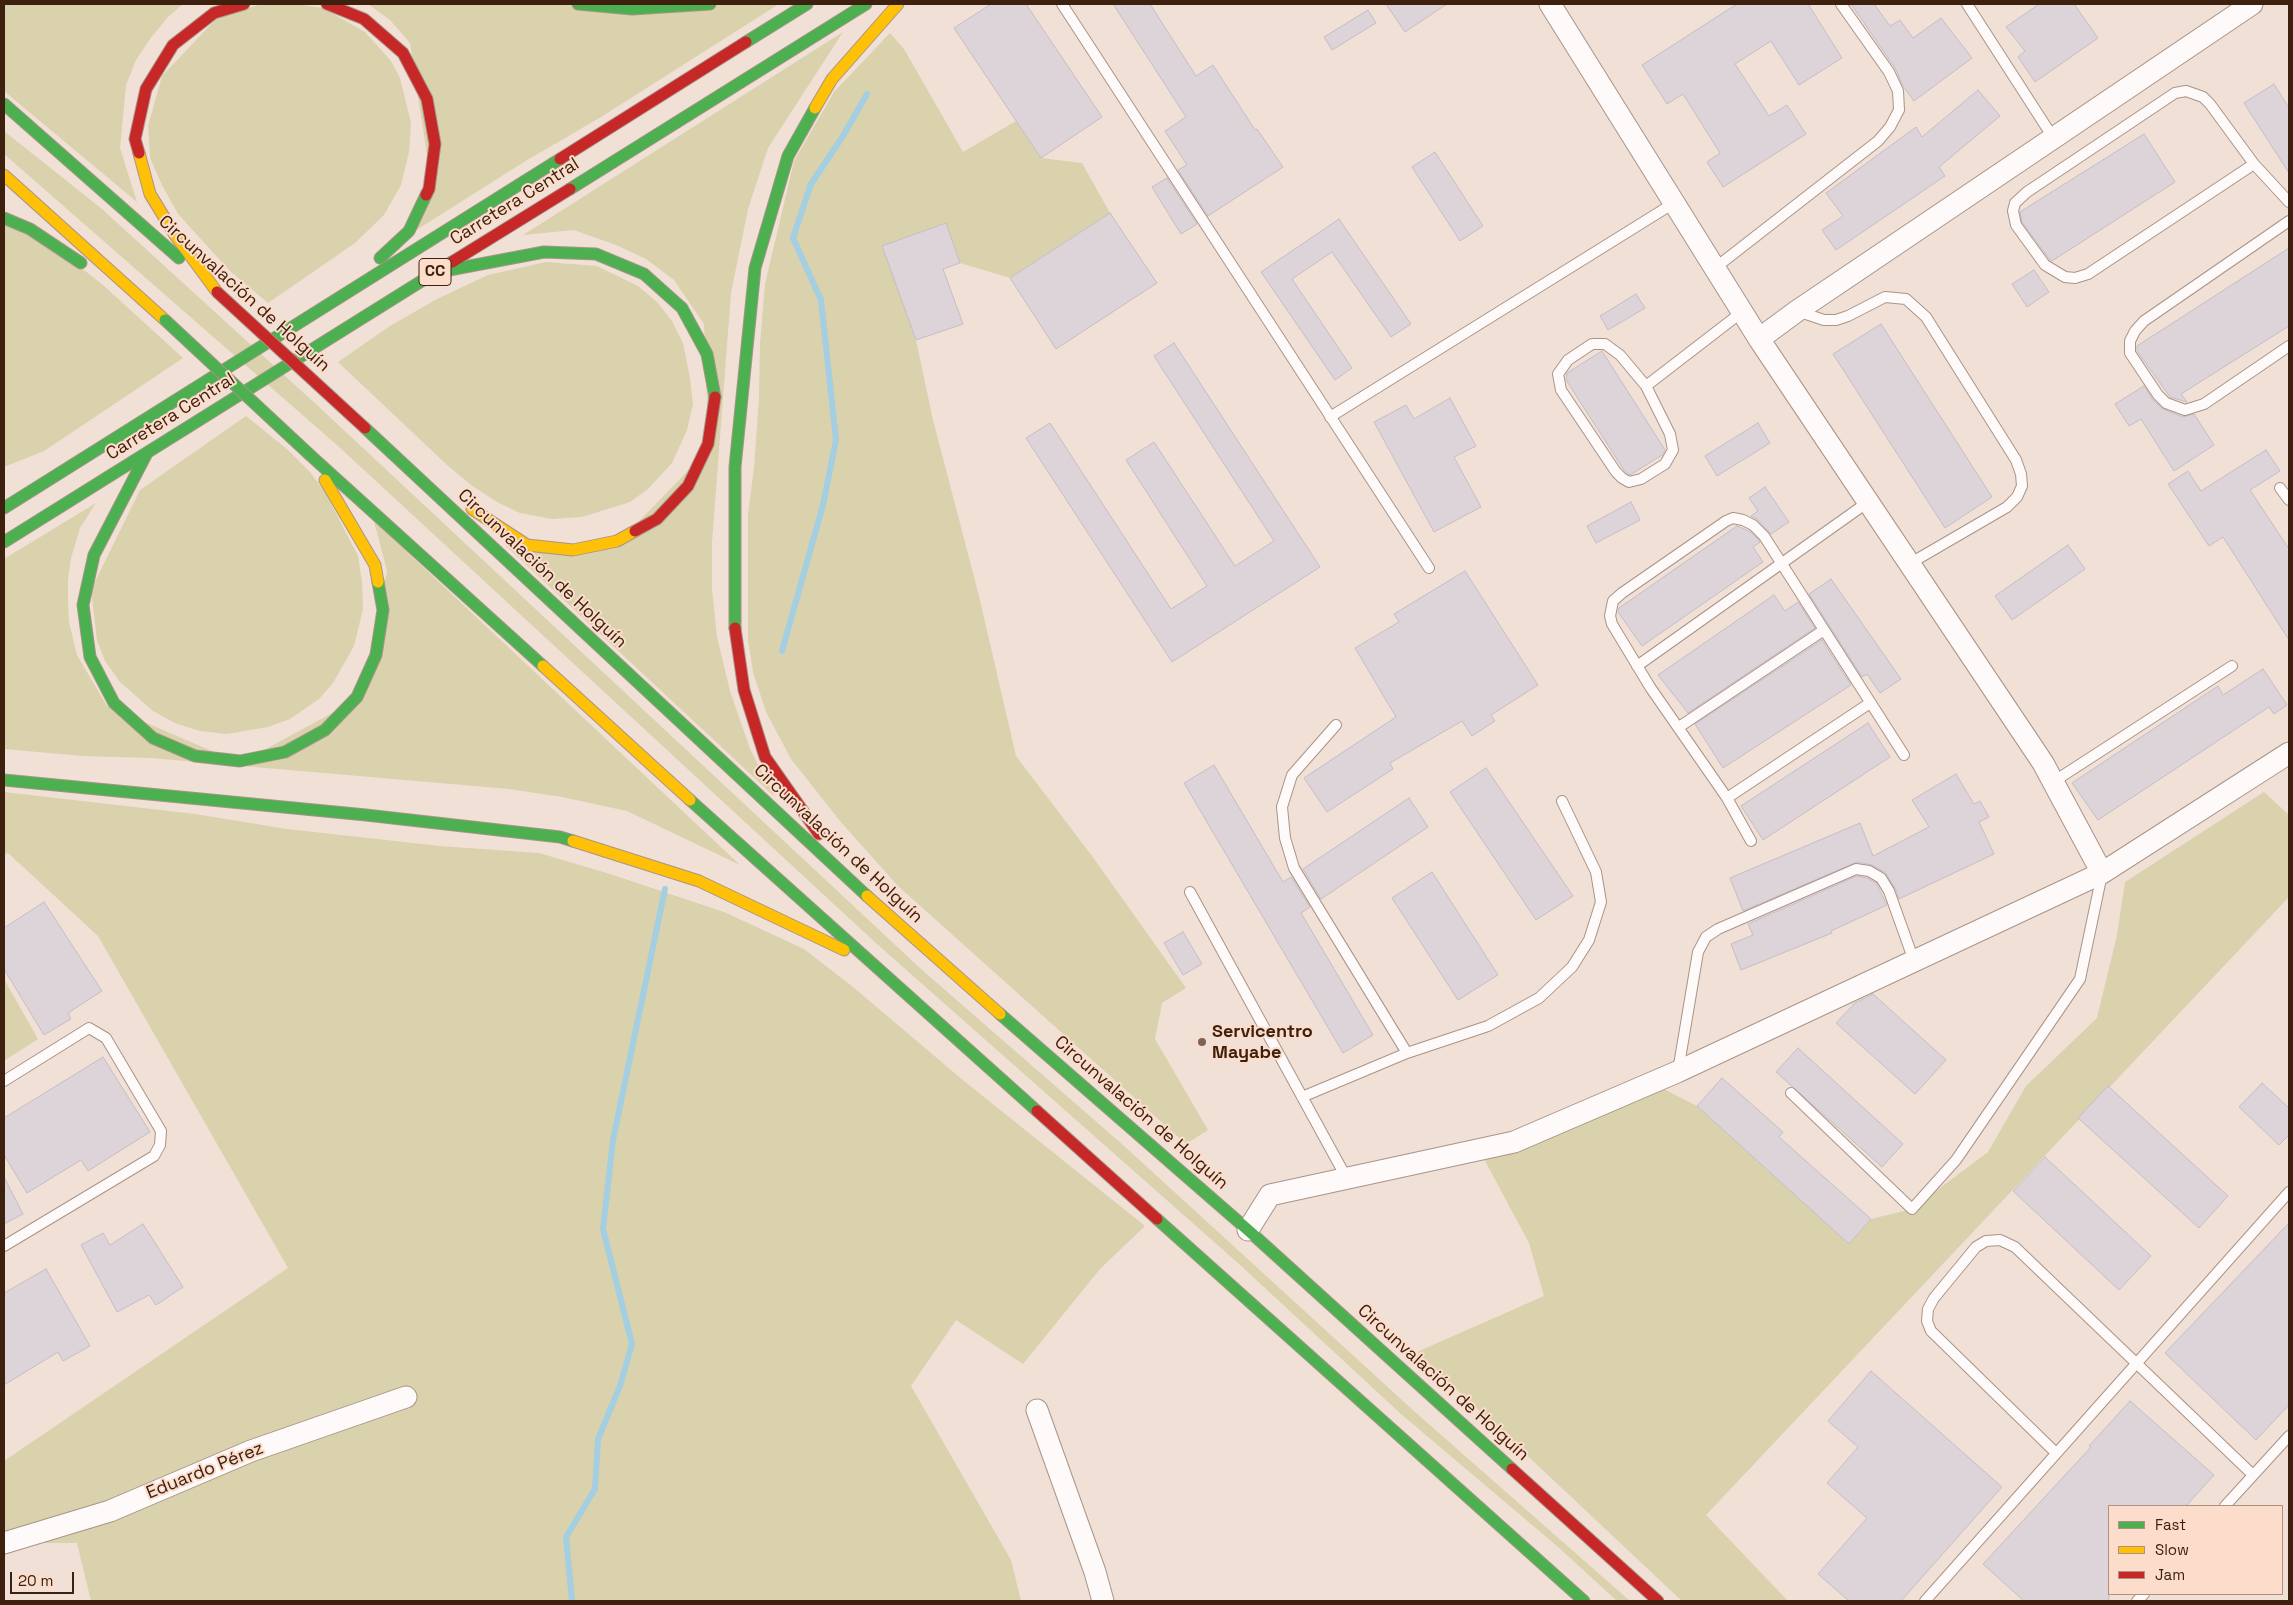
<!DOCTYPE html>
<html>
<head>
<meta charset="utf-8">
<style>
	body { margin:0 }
	#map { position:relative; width:2293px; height:1605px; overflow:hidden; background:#f1e0d6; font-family:"Space Grotesk",sans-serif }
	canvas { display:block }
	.frame { position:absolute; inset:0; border:5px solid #3e200f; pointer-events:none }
	.legend { position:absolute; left:2108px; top:1505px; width:175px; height:90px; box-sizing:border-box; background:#fcdccb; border:1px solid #b09180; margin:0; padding:6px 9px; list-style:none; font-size:15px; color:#3e200f }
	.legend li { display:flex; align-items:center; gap:10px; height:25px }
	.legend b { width:25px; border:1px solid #b09180 }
	.scale { position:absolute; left:10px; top:1572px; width:64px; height:22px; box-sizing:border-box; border:2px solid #3e200f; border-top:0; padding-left:6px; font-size:15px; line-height:18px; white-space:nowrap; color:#3e200f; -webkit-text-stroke:4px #fcdccb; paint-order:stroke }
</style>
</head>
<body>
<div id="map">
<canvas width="2293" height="1605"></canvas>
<div class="frame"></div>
<ul class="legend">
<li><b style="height:6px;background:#4caf50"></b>Fast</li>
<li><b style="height:6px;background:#ffc107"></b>Slow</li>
<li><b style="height:6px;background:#c62828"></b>Jam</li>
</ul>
<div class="scale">20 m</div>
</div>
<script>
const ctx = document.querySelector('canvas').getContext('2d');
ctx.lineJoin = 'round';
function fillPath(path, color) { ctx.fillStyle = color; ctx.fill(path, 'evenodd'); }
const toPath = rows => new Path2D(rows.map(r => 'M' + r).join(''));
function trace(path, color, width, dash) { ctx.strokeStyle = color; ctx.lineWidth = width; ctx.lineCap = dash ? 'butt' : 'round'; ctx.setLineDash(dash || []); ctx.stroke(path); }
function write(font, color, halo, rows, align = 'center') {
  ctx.font = font + ' "Space Grotesk",sans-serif'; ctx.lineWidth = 4; ctx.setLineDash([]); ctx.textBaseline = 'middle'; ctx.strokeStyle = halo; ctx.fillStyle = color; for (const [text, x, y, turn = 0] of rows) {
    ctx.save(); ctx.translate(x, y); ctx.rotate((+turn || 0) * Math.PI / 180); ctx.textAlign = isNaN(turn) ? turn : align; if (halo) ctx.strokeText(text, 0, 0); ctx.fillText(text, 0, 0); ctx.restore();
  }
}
const green = toPath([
	[4,4,183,4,168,17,150,39,136,60,126,85,120,148,137,202,4,91],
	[261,4,296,4,323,8,365,32,391,61,400,78,411,123,409,152,401,185,384,215,355,243,268,303,230,271,178,214,162,185,150,158,148,126,162,76,216,19],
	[368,4,562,4,632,11,735,4,779,4,601,117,524,162,410,234,432,188,410,43,390,20],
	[843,32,768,148,748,209,731,293,712,542,712,589,717,637,730,691,750,749,775,797,505,545,618,543,709,449,704,324,674,280,646,259,616,245,574,230,523,235],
	[890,33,904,49,963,152,1016,121,1041,158,1082,163,1110,213,1010,278,960,263,946,223,882,246,916,340,933,420,979,596,1016,756,1092,856,1186,988,1162,1003,1155,1039,1208,1130,1186,1144,898,886,840,821,791,759,766,712,753,672,748,640,748,514,754,468,759,398,760,344,765,284,794,161,834,92],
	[4,131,102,209,318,406,921,969,1123,1145,1415,1412,1630,1601,1617,1601,1557,1546,1401,1414,1239,1264,877,944,338,446,4,154],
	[4,222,70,259,103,285,183,358,44,451,4,467],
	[546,262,597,266,638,286,657,302,672,321,683,343,690,378,693,404,687,430,672,463,648,489,630,502,582,517,552,519,520,513,497,502,471,485,446,464,338,362,390,326,437,299,488,275],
	[246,416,288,450,310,472,325,492,358,556,362,582,363,609,354,646,333,683,319,699,290,719,268,727,227,734,200,731,175,723,153,711,120,682,105,661,97,640,91,590,140,490],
	[96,503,80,528,71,558,68,580,68,600,69,622,77,655,107,706,240,763,360,698,387,571,374,521,740,865,627,811,562,797,509,789,151,758,82,756,4,749,4,559],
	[4,792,195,814,287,829,440,846,539,853,610,874,724,912,804,949,853,987,964,1081,1145,1226,1100,1269,1023,1364,956,1320,911,1386,1011,1560,1021,1601,91,1601,77,1543,4,1543,4,1461,288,1268,98,936,8,853,4,854],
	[2264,792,2289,815,2289,899,2288,898,1706,1515,1788,1601,1682,1601,1417,1352,1544,1296,1529,1243,1483,1157,1654,1084,1697,1106,1849,1244,1871,1219,1912,1209,1988,1152,2026,1086,2097,1018,2117,935,2125,882],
	[4,979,38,1039,4,1061]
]);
const stream = toPath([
	[782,651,823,505,836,440,821,300,793,238,811,184,843,136,867,94],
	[572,1601,566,1537,595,1489,598,1439,620,1386,632,1344,603,1229,613,1140,665,889]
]);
const building = toPath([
	[991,4,1026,4,1102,117,1041,158,954,28,991,4],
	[1113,4,1150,4,1196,76,1213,65,1255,130,1257,129,1283,167,1208,216,1178,170,1187,165,1165,131,1186,117,1113,4],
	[1386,4,1447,4,1405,32,1386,4],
	[1737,4,1808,4,1842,58,1799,85,1771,41,1735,64,1769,116,1787,105,1806,134,1723,187,1707,162,1720,153,1683,94,1667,104,1642,65,1737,4],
	[1851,4,1874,4,1890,26,1900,20,1913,38,1941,18,1972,58,1914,101,1903,86,1895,68,1851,4],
	[2039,4,2074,4,2098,38,2035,82,2018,57,2025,51,2006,27,2039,4],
	[1368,10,1376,23,1332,50,1324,37,1368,10],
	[2274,84,2289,108,2289,173,2244,103,2274,84],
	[1978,90,2000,116,1939,167,1945,176,1836,250,1822,230,1843,216,1826,193,1916,127,1922,137,1978,90],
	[2144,134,2175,182,2052,261,2050,260,2022,222,2020,212,2144,134],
	[1435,152,1483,226,1460,241,1412,167,1435,152],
	[1167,178,1197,224,1181,234,1152,187,1167,178],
	[1110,213,1157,283,1056,349,1010,278,1110,213],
	[1339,219,1411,324,1391,337,1332,252,1292,279,1352,368,1335,380,1261,272,1339,219],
	[946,223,960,263,943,269,963,324,916,340,882,246,946,223],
	[2289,248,2289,326,2181,394,2187,402,2170,397,2137,351,2137,346,2289,248],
	[2034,270,2049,292,2027,307,2012,284,2034,270],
	[1636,294,1645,308,1608,330,1600,316,1636,294],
	[1881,324,1992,497,1945,528,1833,354,1881,324],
	[1174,343,1320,567,1172,662,1026,438,1050,423,1171,609,1207,586,1126,460,1154,442,1235,566,1274,541,1154,356,1174,343],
	[1602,351,1665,450,1662,455,1630,475,1624,470,1566,380,1567,373,1602,351],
	[2144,386,2153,400,2163,409,2183,417,2194,414,2214,445,2174,471,2141,419,2129,426,2115,404,2144,386],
	[1450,398,1476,446,1454,457,1481,507,1434,532,1374,422,1406,405,1414,419,1450,398],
	[1758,423,1770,443,1717,476,1705,456,1758,423],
	[2266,450,2280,471,2250,490,2289,549,2289,640,2223,537,2209,546,2168,484,2188,471,2201,491,2266,450],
	[1765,487,1789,522,1771,534,1758,520,1751,516,1758,511,1749,498,1765,487],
	[1631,502,1640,520,1596,543,1587,526,1631,502],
	[1737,526,1749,531,1759,540,1760,542,1753,547,1763,562,1642,646,1618,612,1619,608,1737,526],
	[2068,545,2085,569,2012,620,1995,596,2068,545],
	[1465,571,1538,685,1491,715,1495,721,1472,736,1462,721,1390,763,1393,769,1327,812,1304,778,1396,717,1355,648,1399,622,1394,614,1465,571],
	[1831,579,1901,679,1880,693,1867,674,1862,677,1809,594,1831,579],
	[1774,595,1785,611,1798,602,1815,628,1688,713,1658,675,1774,595],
	[1822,640,1851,685,1723,768,1695,724,1822,640],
	[2263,669,2287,705,2274,714,2269,707,2098,820,2072,783,2218,686,2223,695,2263,669],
	[1868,723,1890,757,1763,840,1741,806,1868,723],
	[1214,765,1283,882,1291,877,1310,907,1301,913,1373,1035,1343,1053,1184,783,1214,765],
	[1486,768,1573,896,1536,920,1450,792,1486,768],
	[1956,774,1974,804,1980,801,1989,817,1979,822,1994,854,1899,899,1895,888,1885,872,1872,865,1857,862,1743,911,1730,878,1860,823,1873,856,1929,827,1912,800,1956,774],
	[1409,798,1428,827,1321,899,1303,869,1409,798],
	[1432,872,1498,975,1458,1000,1392,898,1432,872],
	[1857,876,1867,878,1876,883,1887,905,1831,931,1832,933,1741,970,1731,944,1753,935,1748,924,1857,876],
	[44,902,102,991,68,1013,71,1019,44,1035,4,969,4,928,44,902],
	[1183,932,1202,964,1183,975,1164,943,1183,932],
	[1873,994,1946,1060,1915,1094,1836,1023,1855,1003,1873,994],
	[1798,1048,1903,1144,1882,1167,1776,1072,1798,1048],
	[103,1057,150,1132,88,1171,81,1160,27,1193,4,1155,4,1118,103,1057],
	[1722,1078,1783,1132,1779,1137,1871,1219,1849,1244,1697,1106,1722,1078],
	[2262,1083,2289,1108,2289,1135,2279,1145,2239,1107,2262,1083],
	[2108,1086,2228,1196,2199,1228,2078,1118,2108,1086],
	[2045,1157,2151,1256,2119,1290,2013,1191,2045,1157],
	[4,1177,23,1214,4,1224,4,1177],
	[2289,1223,2289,1405,2256,1440,2165,1353,2289,1223],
	[143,1224,183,1287,156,1305,149,1295,117,1312,81,1245,103,1233,110,1245,143,1224],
	[46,1269,90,1346,63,1361,58,1352,4,1385,4,1293,46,1269],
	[1871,1371,2002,1487,1901,1601,1849,1601,1818,1574,1867,1518,1827,1483,1858,1447,1828,1421,1871,1371],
	[2130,1401,2214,1475,2186,1506,2109,1506,2109,1601,2024,1601,1983,1564,2091,1447,2089,1446,2130,1401]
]);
const lane = toPath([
	[1062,4,1429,568],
	[1967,4,2054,139],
	[2254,164,2088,274,2075,278,2065,277,2045,265,2016,225,2013,211,2015,203,2027,192,2175,93,2186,91,2203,97,2210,104,2254,164,2289,202],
	[2289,221,2144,321,2135,331,2130,341,2130,353,2158,395,2166,403,2185,410,2204,404,2289,346],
	[1715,268,1878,141,1890,127,1899,110,1898,91,1889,72,1841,4],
	[1797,311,1824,320,1836,320,1848,316,1885,297,1906,299,1926,317,2016,460,2021,474,2022,486,2017,497,2007,507,1909,564],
	[1646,386,1620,355,1605,344,1592,344,1568,360,1558,374,1561,390,1616,472,1622,478,1629,482,1641,479,1665,464,1673,450,1670,434,1646,386,1742,312],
	[1330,417,1674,203],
	[2280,488,2289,500],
	[1637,666,1868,502],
	[1336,725,1292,775,1282,807,1285,838,1294,868,1407,1053],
	[1679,727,1824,630],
	[2053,782,2232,666],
	[1727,798,1870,703],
	[1751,841,1727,798,1650,687,1612,624,1610,616,1613,601,1622,593,1726,521,1733,518,1743,520,1753,525,1764,536,1904,755],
	[1190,892,1346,1177],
	[1678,1071,1698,952,1706,937,1718,929,1856,869,1869,871,1881,878,1889,891,1914,961],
	[4,1081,89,1028,106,1038,161,1131,160,1145,154,1156,4,1246],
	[1791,1093,1912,1209,1956,1160,2080,979,2102,874],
	[1302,1097,1407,1053,1488,1026,1539,998,1572,967,1589,940,1601,902,1596,872,1562,801],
	[2056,1453,1931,1331,1927,1321,1928,1309,1934,1298,1976,1247,1986,1241,2000,1240,2015,1247,2253,1475],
	[2225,1506,2289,1436],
	[1925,1601,2289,1192],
	[2137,1601,2144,1594]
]);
const street = toPath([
	[1550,4,1759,339,2043,763,2102,873],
	[1759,339,1797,311,2252,4],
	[1248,1230,1270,1195,1514,1142,1677,1072,2102,873,2289,753],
	[1037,1410,1095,1572,1103,1601],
	[4,1543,110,1511,251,1451,406,1397]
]);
const fast = toPath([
	[578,4,632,9,710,4],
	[746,42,807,4],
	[4,104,179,258],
	[570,189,866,4],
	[4,218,30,229,81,263],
	[380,258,409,231,426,195],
	[449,270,544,252,596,254,644,274,682,308,707,354,715,397],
	[365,428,867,896],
	[147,453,94,555,83,605,90,657,114,703,153,738,195,756,240,761,285,752,325,730,357,697,376,655,383,610,378,582],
	[310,455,543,666],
	[4,508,560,159],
	[4,542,452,262],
	[735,628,735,467,755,268,788,156,815,108],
	[4,780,366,815,560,837,573,841],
	[690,800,1037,1111],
	[1000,1014,1248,1230,1512,1469],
	[1157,1219,1584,1601]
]);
const slow = toPath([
	[815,108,832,79,898,4],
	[139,153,150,194,175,235,217,292],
	[4,175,165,320],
	[325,480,375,565,378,582],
	[472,509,527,545,573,550,617,541,635,531],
	[543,666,690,800],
	[573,841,699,881,844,950],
	[867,896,1000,1014]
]);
const jam = toPath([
	[327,4,364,19,403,53,427,99,435,144,429,189,426,195],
	[139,153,135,139,146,89,173,45,214,13,244,4],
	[560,159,746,42],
	[452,262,570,189],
	[635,531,657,519,688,486,708,444,715,397],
	[735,628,744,690,765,757,819,834],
	[1037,1111,1157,1219],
	[1512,1469,1658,1601]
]);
const fastBridge = toPath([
	[165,320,310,455]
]);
const jamBridge = toPath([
	[217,292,365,428]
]);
const markers = [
	[1202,1042,5,"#7d6355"]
];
const shields = [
	[435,272,32]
];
const shieldNames = [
	["CC",435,272]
];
const streetNames = [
	["Carretera Central",515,202,-32],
	["Circunvalación de Holguín",244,294,42],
	["Carretera Central",171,417,-32],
	["Circunvalación de Holguín",542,569,43],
	["Circunvalación de Holguín",838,844,43],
	["Circunvalación de Holguín",1141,1113,41],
	["Circunvalación de Holguín",1443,1383,42],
	["Eduardo Pérez",205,1471,-22]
];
const poiNames = [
	["Servicentro",1212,1032],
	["Mayabe",1212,1053]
];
fillPath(green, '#d9d2ac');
trace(stream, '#a4cee1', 6);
fillPath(building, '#ddd4da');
trace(building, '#c5bcc5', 1);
trace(lane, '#a99488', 12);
trace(street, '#a99488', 23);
trace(fast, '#a99488', 13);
trace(slow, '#a99488', 13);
trace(jam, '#a99488', 13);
trace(lane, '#fdfaf9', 10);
trace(street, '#fdfaf9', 21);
trace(fast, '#4caf50', 11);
trace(slow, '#ffc107', 11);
trace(jam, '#c62828', 11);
trace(fastBridge, '#a99488', 13, []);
trace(jamBridge, '#a99488', 13, []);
trace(fastBridge, '#4caf50', 11);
trace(jamBridge, '#c62828', 11);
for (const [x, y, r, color] of markers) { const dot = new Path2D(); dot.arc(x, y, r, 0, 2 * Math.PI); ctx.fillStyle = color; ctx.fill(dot); trace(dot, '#fcdccb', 2); }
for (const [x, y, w] of shields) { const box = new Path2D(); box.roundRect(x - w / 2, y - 13.5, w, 27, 4); ctx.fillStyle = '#fcdccb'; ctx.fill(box); trace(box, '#3e200f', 1); }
write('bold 16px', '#3e200f', null, shieldNames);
write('18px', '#3e200f', '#fcdccb', streetNames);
write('bold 18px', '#3e200f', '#fcdccb', poiNames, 'left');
</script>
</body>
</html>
